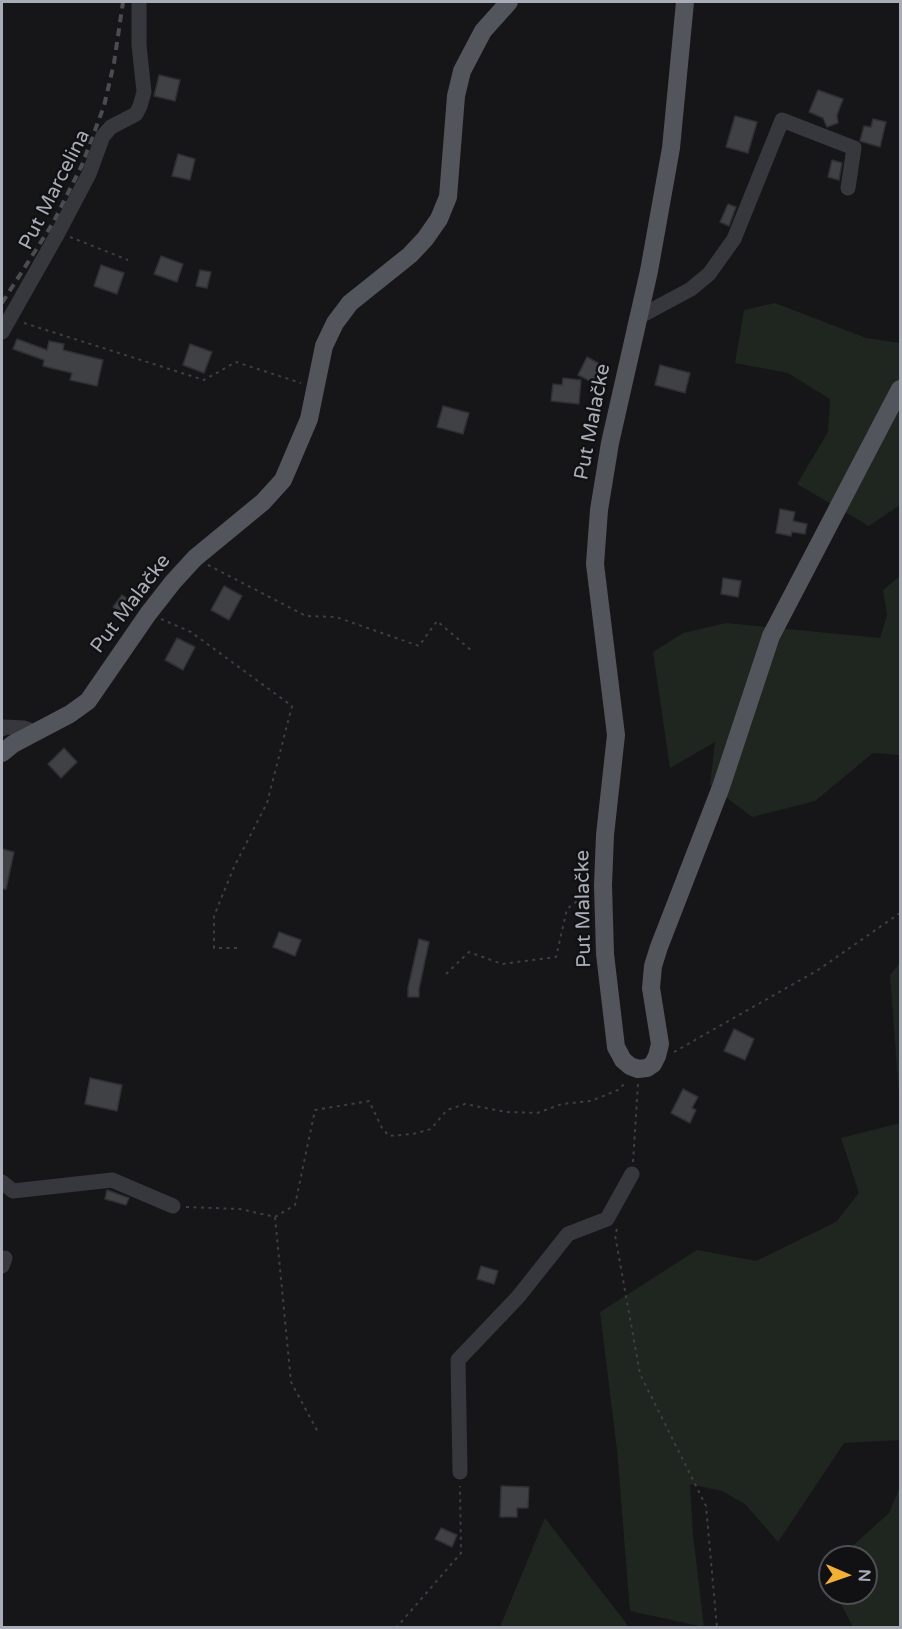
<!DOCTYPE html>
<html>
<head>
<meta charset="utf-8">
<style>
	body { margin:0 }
	#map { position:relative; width:902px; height:1629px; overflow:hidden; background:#161618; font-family:"Varela Round",sans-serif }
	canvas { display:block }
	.frame { position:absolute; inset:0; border:3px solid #a8adb8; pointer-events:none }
	.north { position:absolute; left:818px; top:1545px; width:60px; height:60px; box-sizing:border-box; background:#111113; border:2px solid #4d4f55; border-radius:50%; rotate:92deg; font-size:16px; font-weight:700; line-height:24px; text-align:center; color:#a8adb8 }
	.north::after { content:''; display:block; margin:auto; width:21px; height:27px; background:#f2b134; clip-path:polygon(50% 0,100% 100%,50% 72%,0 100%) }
</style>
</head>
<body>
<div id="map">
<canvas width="902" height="1629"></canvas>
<div class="frame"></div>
<div class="north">N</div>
</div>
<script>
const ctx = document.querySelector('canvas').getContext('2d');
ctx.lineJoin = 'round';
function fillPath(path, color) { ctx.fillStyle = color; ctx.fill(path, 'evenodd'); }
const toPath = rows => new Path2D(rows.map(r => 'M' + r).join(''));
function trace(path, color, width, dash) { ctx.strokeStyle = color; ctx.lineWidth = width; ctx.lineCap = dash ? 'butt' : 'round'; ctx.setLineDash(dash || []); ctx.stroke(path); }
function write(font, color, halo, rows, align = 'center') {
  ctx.font = font + ' "Varela Round",sans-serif'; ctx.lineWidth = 5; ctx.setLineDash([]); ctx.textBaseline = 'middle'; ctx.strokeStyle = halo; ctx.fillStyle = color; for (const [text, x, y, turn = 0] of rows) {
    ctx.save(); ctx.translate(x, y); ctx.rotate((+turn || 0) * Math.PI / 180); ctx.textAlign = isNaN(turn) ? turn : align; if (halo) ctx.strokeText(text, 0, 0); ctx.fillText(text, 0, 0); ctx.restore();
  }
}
const green = toPath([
	[775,303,866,338,900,343,900,505,869,526,797,484,828,432,830,399,788,373,735,363,744,310],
	[900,576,900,755,873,753,815,801,752,817,710,785,715,742,670,768,653,652,683,633,726,623,880,638,887,615,883,590],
	[900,963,900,1107,890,975],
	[900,1123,900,1440,844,1443,778,1542,746,1505,722,1491,690,1484,693,1535,704,1627,630,1611,617,1450,600,1312,697,1250,756,1261,836,1222,859,1193,841,1138],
	[900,1487,900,1627,853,1627,841,1604,842,1593,866,1593,866,1557,847,1557,848,1550,889,1513],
	[545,1518,629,1627,500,1627]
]);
const building = toPath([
	[159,75,180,80,175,101,154,96,159,75],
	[818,90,843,99,837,115,838,123,827,127,823,118,809,112,818,90],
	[735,116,757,122,748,153,726,147,735,116],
	[873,119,886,122,880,147,860,141,864,126,871,127,873,119],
	[178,154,195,159,190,180,172,176,178,154],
	[832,160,842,163,839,180,828,177,832,160],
	[728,204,736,207,729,226,720,222,728,204],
	[161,256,183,264,177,282,154,274,161,256],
	[101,265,124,273,117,294,94,286,101,265],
	[200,270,211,272,207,288,196,286,200,270],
	[17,339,47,350,49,341,64,344,63,350,103,360,97,386,70,380,72,373,43,366,44,360,13,349,17,339],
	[190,344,212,352,204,373,183,365,190,344],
	[587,357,611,370,602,387,578,375,587,357],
	[660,365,690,373,685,393,655,385,660,365],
	[563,378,581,380,579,404,551,401,553,384,562,385,563,378],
	[443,406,469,413,463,434,437,427,443,406],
	[780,509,795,512,793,521,807,524,805,534,792,532,791,536,776,533,780,509],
	[723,578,741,581,738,597,721,594,723,578],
	[224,586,242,596,229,620,211,610,224,586],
	[122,595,135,604,126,617,113,607,122,595],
	[177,638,195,647,183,670,165,660,177,638],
	[64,748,77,762,61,778,48,764,64,748],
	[2,849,14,852,6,889,2,889,2,849],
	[279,932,301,940,295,956,273,947,279,932],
	[419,939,429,942,419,989,419,997,408,997,408,988,419,939],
	[734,1029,754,1039,745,1060,724,1051,734,1029],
	[90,1078,122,1085,117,1111,85,1104,90,1078],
	[683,1089,698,1097,692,1108,696,1110,690,1123,671,1113,683,1089],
	[107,1190,129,1198,126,1205,105,1199,107,1190],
	[481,1266,498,1271,494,1284,477,1279,481,1266],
	[501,1486,529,1487,528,1508,517,1508,517,1517,500,1517,501,1486],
	[441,1528,457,1535,452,1547,435,1539,441,1528]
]);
const path = toPath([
	[70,237,128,260],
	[24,323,204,380,236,362,301,383],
	[208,565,306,616,336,617,419,646,437,621,472,651],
	[161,619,191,632,292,706,267,803,234,867,214,916,214,948,237,948],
	[446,974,469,952,502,964,556,957,567,909,587,893],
	[674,1052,818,970,900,913],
	[633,1162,638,1084],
	[186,1207,240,1209,275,1217,291,1382,319,1434],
	[275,1217,295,1205,315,1110,369,1101,382,1128,389,1136,413,1134,431,1129,447,1110,465,1104,506,1112,537,1113,562,1104,591,1101,618,1090,626,1082],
	[617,1229,615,1235,640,1374,706,1506,717,1628],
	[396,1628,461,1553,460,1486]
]);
const minor = toPath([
	[637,318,691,289,709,274,734,239,782,120,854,148,848,188],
	[2,332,58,233,89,174,103,136,111,127,136,114,140,106,144,92,139,45,139,2],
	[2,729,4,727,24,728,35,732],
	[2,1182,13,1191,112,1180,173,1206],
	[2,1266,5,1258],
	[460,1472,458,1360,518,1297,568,1234,607,1219,632,1174]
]);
const major = toPath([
	[685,2,671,148,649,271,610,443,599,510,595,564,616,735,605,835,603,885,605,954,616,1047,623,1060,630,1066,638,1069,647,1068,653,1064,657,1056,660,1044,651,988,653,966,659,947,721,787,771,636,900,389],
	[2,753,13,744,70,714,88,701,148,614,173,582,195,558,263,502,283,480,309,419,324,346,335,323,350,303,410,255,425,239,439,219,448,197,456,96,462,71,483,31,509,2]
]);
const rail = toPath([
	[2,303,53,223,82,165,104,106,114,63,123,2]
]);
const streetNames = [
	["Put Marcelina",55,190,-63],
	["Put Malačke",593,422,-79],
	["Put Malačke",131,604,-53],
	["Put Malačke",584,909,-91]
];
fillPath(green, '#1e261f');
fillPath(building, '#404145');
trace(building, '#303034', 1.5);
trace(path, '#3d3f44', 2, [3, 4.5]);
trace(minor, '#37383d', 15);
trace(major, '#53555c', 18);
trace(rail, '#4a4c52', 4, [8, 6]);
write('20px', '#a8adb8', '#111113', streetNames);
</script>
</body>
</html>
